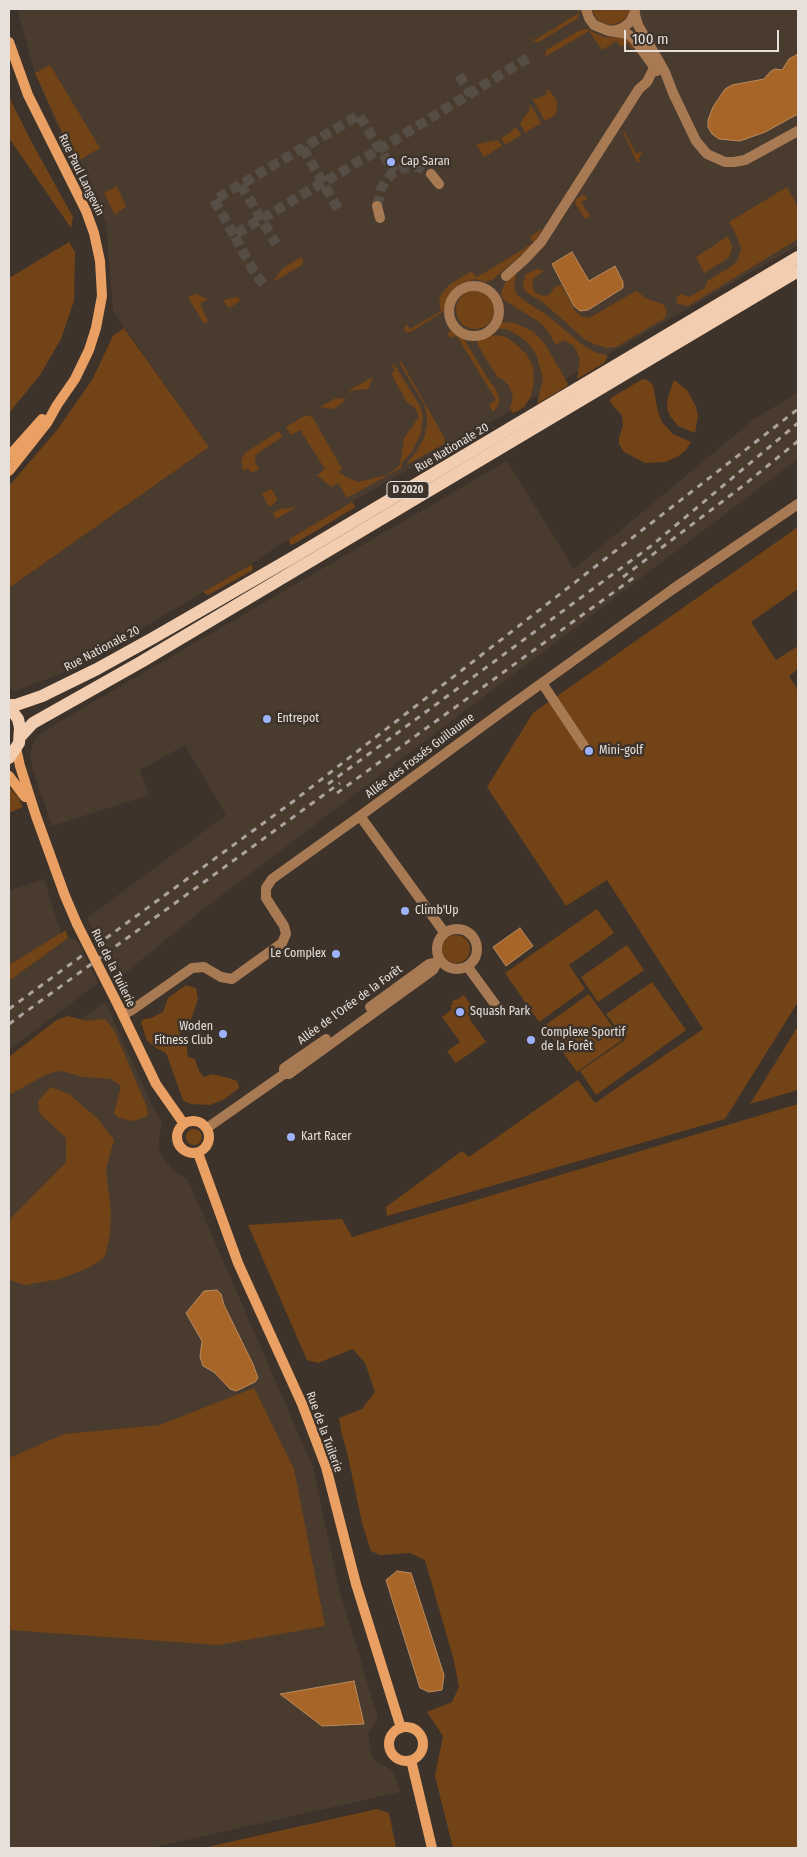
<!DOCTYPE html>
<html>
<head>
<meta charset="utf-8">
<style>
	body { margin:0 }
	#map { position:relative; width:807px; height:1857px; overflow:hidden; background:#3d332b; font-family:"Fira Sans Condensed",sans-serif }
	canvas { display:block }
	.frame { position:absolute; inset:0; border:10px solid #e6dfda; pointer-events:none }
	.scale { position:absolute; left:624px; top:30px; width:155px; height:22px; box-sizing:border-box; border:2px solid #e6dfda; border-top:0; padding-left:6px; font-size:15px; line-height:18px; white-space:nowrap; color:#e6dfda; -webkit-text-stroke:4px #3d332b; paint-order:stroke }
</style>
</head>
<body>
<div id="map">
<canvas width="807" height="1857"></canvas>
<div class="frame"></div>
<div class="scale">100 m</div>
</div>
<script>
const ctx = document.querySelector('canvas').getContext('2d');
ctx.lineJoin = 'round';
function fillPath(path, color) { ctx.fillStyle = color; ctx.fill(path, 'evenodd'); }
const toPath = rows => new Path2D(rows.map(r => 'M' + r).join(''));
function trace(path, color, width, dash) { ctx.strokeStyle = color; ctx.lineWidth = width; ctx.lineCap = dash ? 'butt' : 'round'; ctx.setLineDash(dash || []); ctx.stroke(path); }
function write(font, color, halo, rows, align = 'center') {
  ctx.font = font + ' "Fira Sans Condensed",sans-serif'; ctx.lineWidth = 5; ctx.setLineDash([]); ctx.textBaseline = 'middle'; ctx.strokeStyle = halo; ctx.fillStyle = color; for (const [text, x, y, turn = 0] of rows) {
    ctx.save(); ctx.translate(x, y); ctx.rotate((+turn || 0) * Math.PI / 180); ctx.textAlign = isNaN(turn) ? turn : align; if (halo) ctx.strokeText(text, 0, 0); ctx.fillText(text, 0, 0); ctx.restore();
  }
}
const built = toPath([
	[17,9,798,9,798,245,352,502,279,545,259,559,73,669,15,691,9,688,9,588,209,447,113,311,106,223,53,117,35,73],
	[798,392,798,459,206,907,118,979,87,918,226,815,185,745,140,770,149,795,52,826,32,767,30,754,35,738,59,722,507,461,574,569,753,420],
	[44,879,61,934,9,965,9,891],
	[68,938,77,941,98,983,9,1050,9,981],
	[105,1002,155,1111,162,1122,158,1148,166,1162,173,1170,188,1180,313,1467,339,1589,378,1718,368,1734,372,1758,393,1771,400,1792,151,1848,9,1848,9,1071]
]);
const green = toPath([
	[577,9,580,9,578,18,539,42,534,41,531,36,535,40,579,13],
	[592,9,631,9,625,19,621,22,610,25,599,21,595,16],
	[586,29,604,37,625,38,630,41,634,48,632,49,628,43,621,47,616,41,602,50,589,31,545,57,546,50,580,30],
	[50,65,100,148,76,162,35,73],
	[549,89,557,102,557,109,555,115,545,121,532,98,536,99,547,94,546,91],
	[9,97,31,141,73,217,71,228,9,138],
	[530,104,541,123,525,133,520,123,529,111],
	[516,127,521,135,505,145,501,138,508,134],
	[624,131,636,154,642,151,639,159,640,161,637,163,623,132],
	[498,140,502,146,484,157,476,144],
	[117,186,126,206,115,215,104,193],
	[787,187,798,207,798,239,688,306,678,304,676,300,677,296,682,294,689,297,705,288,707,281,732,266,738,260,741,248,735,232,729,222],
	[582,195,585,196,588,199,581,202,590,216,585,219,575,203,576,199],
	[542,228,535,243,533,243,532,246,492,280,485,282,475,279,460,284,450,293,444,311,411,332,405,332,404,328,407,324,410,329,441,311,439,301,442,293,450,284,472,271,476,277,479,276,533,243,530,237],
	[728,236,732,246,731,253,727,259,704,273,696,257],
	[69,242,75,252,74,301,61,339,40,375,9,413,9,278],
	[301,257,303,260,302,265,275,281,274,280,283,268],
	[536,269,544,271,533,279,532,284,535,293,544,296,549,295,554,288,561,284,576,312,581,316,589,318,636,291,647,299,663,304,667,310,665,318,616,347,607,348,594,344,584,339,544,303,526,292,523,287,525,275],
	[515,274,516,275,514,287,516,293,523,300,547,315,585,347,595,352,608,356,604,363,577,379,580,359,574,346,563,340,556,345,549,333,541,323,504,300,501,296,502,290,506,281],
	'456 310a19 19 0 1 1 38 0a19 19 0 1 1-38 0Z',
	[195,294,208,299,200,304,208,321,204,324,188,297],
	[238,297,240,301,229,308,223,300],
	[502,322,515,323,534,332,545,344,568,384,567,386,537,404,543,378,536,354,528,343,519,336,507,329,500,329,499,327],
	[124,328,209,447,9,588,9,486,57,430,92,380,113,336],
	[450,331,454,331,464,339,488,379,497,391,499,398,498,406,493,412,489,404,496,400,457,336,450,338,447,333],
	[495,335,506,337,518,346,527,355,533,367,534,382,531,396,525,406,518,411,513,413,510,409,513,397,509,386,502,379,498,378,477,344,478,341,481,339],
	[401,361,445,439,444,444,406,465,416,452,424,438,427,424,427,415,425,406,400,364],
	[394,364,420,406,423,417,421,433,412,452,402,462,401,468,347,498,338,483,331,487,317,475,325,469,300,430,291,435,286,427,306,415,309,416,313,418,342,469,339,472,346,477,358,482,388,475,400,465,404,438,419,417,416,409,406,401,391,373,395,371,393,367,390,368],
	[373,377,368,389,348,391],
	[646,379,653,385,658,412,662,422,673,434,691,442,685,451,677,457,665,462,645,463,624,452,619,444,619,437,623,426,622,416,610,402,611,398,641,380],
	[674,380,687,390,696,407,698,416,695,433,678,426,670,416,667,408,668,397],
	[345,398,345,401,333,409,320,407,334,399],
	[279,431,282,437,255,455,255,461,259,469,251,473,248,468,243,471,241,460,245,453],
	[271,489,277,498,276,502,269,507,262,494],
	[352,502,355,506,354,508,294,544,290,545,289,539],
	[297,507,276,519,273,513,280,509],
	[798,527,798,589,751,622,776,660,798,646,798,669,789,676,798,690,798,1002,725,1119,387,1216,386,1207,462,1151,469,1157,578,1080,595,1103,703,1029,607,880,566,906,487,787,533,713],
	[252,564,253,570,210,594,208,595,203,592],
	[9,787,18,797,23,807,9,813],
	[597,909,614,933,569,965,585,989,539,1022,505,973],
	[66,930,68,938,9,981,9,965],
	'442 949a14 14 0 1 1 28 0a14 14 0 1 1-28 0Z',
	[627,945,644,970,598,1002,581,977],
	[652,982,686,1030,596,1095,580,1071,625,1040,606,1014],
	[186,985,196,988,198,999,190,1023,179,1029,180,1037,186,1038,188,1057,195,1059,199,1071,204,1077,212,1074,229,1078,237,1081,239,1088,225,1099,210,1105,190,1104,183,1100,166,1053,156,1048,147,1041,141,1022,144,1019,151,1018,163,1012,168,998],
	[589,994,622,1040,577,1072,544,1026],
	[464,995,476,1012,469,1018,486,1042,456,1063,447,1051,460,1042,442,1017,452,1009,450,1006,453,1004,452,1001,456,999,457,1000],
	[67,1016,87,1021,105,1019,115,1032,147,1107,148,1116,134,1121,119,1118,114,1114,121,1086,111,1079,83,1077,61,1071,47,1074,9,1095,9,1057,55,1021],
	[798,1026,798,1090,750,1104],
	[51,1087,69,1094,98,1119,114,1140,106,1169,111,1212,110,1234,105,1257,90,1267,60,1279,25,1285,9,1280,9,1220,66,1162,66,1138,39,1113,38,1101],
	[798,1104,798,1848,453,1848,435,1776,443,1736,427,1712,452,1702,459,1687,454,1661,425,1560,410,1553,380,1555,371,1551,362,1523,347,1452,341,1431,339,1418,362,1409,375,1392,365,1363,353,1349,318,1363,307,1360,248,1225,342,1219,352,1237],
	'186 1137a8 8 0 1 1 16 0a8 8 0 1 1-16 0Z',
	[254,1388,294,1469,325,1626,218,1645,9,1630,9,1458,64,1434,160,1425],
	[377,1809,389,1813,396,1848,203,1848]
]);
const water = toPath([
	[798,54,798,114,765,132,740,141,719,139,712,134,708,127,708,120,713,107,725,89,732,85,764,79,771,71,775,69,782,70,789,59,798,54],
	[572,252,589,281,615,266,623,282,623,288,588,310,580,311,574,306,552,264,572,252],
	[520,928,533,946,506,966,493,947,520,928],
	[217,1290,221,1294,224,1305,253,1364,258,1378,255,1382,236,1391,230,1389,214,1372,203,1366,200,1357,202,1341,186,1313,204,1291,217,1290],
	[397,1571,411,1573,444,1675,442,1690,429,1692,420,1688,386,1580,397,1571],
	[354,1681,364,1724,322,1726,280,1694,354,1681]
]);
const streetTunnel = toPath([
	[459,75,471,95],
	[303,148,338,209],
	[241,185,276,244],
	[377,206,381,189,388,178,394,172,404,168,418,167,431,174],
	[234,235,214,200,359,115,394,172],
	[263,284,253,270,234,235,380,149,528,58]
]);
const street = toPath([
	[586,9,589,18,594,25,609,31,617,30,624,27,630,22,635,12],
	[635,15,638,25,665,72,673,93,696,141,707,154,725,162,734,162,745,160,798,131],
	[609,31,628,34,634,39,657,71],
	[431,174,439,184],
	[377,206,380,218],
	[506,276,525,259,541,242,639,89,647,82,658,60],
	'449 311a25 25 0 1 1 50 0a25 25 0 1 1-50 0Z',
	[542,683,584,746],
	[360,816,444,932],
	'437 949a20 20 0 1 1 40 0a20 20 0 1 1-40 0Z',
	[467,966,500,1011],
	[370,1007,429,964,440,961],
	[123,1015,132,1010,192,968,204,967,221,977,232,979,282,943,286,934,284,926,266,898,266,888,272,879,360,816,503,711,673,589,798,504],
	[284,1074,284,1068,326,1039],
	[207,1128,284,1074,289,1074,433,970,437,963]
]);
const secondary = toPath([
	[9,42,28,95,86,211,94,233,100,261,102,296,96,328,89,350,75,379,57,405,47,423,9,471],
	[9,456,42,419],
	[16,748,20,766,36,816,65,896,77,924],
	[9,776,25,797],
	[119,1007,156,1084,184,1124],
	'177 1137a16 16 0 1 1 32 0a16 16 0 1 1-32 0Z',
	[198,1153,238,1263,302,1404,326,1467,356,1584,401,1728],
	'389 1744a17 17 0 1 1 34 0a17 17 0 1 1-34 0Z',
	[411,1760,432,1848]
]);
const primary = toPath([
	[9,705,16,705,42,696,97,669,153,638,290,559,798,257],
	[9,707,18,719,20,728,19,743,9,758],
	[20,737,33,723,141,662,798,271]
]);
const rail = toPath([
	[623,577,744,485,798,441],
	[328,784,651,546,798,423],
	[337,793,636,576],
	[9,1009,291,803,798,409],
	[9,1024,340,783]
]);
const secondaryBridge = toPath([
	[77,924,119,1007]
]);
const markers = [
	[391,162,5,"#9db4fd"],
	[267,719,5,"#9db4fd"],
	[589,751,5,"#9db4fd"],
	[405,911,5,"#9db4fd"],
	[336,954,5,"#9db4fd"],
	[460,1012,5,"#9db4fd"],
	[223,1034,5,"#9db4fd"],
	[531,1040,5,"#9db4fd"],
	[291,1137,5,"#9db4fd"]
];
const shields = [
	[408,490,42]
];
const shieldNames = [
	["D 2020",408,490]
];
const poiNames = [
	["Cap Saran",401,162],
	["Entrepot",277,719],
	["Mini-golf",599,751],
	["Climb'Up",415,911],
	["Le Complex",326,954,"right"],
	["Squash Park",470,1012],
	["Woden",213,1027,"right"],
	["Fitness Club",213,1041,"right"],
	["Complexe Sportif",541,1033],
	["de la Forêt",541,1047],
	["Kart Racer",301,1137]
];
const streetNames = [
	["Rue Paul Langevin",81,175,64],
	["Rue Nationale 20",452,448,-31],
	["Rue Nationale 20",102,649,-28],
	["Allée des Fossés Guillaume",420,756,-37],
	["Rue de la Tuilerie",113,968,64],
	["Allée de l'Orée de la Forêt",350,1005,-36],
	["Rue de la Tuilerie",324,1432,70]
];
fillPath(built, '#4a3b2f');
fillPath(green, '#724316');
fillPath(water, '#a76628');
trace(water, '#ba8a5d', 1);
trace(streetTunnel, '#564d45', 10, [10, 5]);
trace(street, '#a87a54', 10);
trace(secondary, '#e9a062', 10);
trace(primary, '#f3cdaf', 12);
trace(rail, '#aba39d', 3, [6, 6]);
trace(secondaryBridge, '#e9a062', 10);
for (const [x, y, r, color] of markers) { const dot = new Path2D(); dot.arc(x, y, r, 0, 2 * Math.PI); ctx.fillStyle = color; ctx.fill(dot); trace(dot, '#3d332b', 2); }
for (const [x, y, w] of shields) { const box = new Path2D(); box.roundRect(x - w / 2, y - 8.5, w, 17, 4); ctx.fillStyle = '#3d332b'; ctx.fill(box); trace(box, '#e6dfda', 1); }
write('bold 11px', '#e6dfda', null, shieldNames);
write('12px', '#e6dfda', '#3d332b', poiNames, 'left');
write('12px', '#e6dfda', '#3d332b', streetNames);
</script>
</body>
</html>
